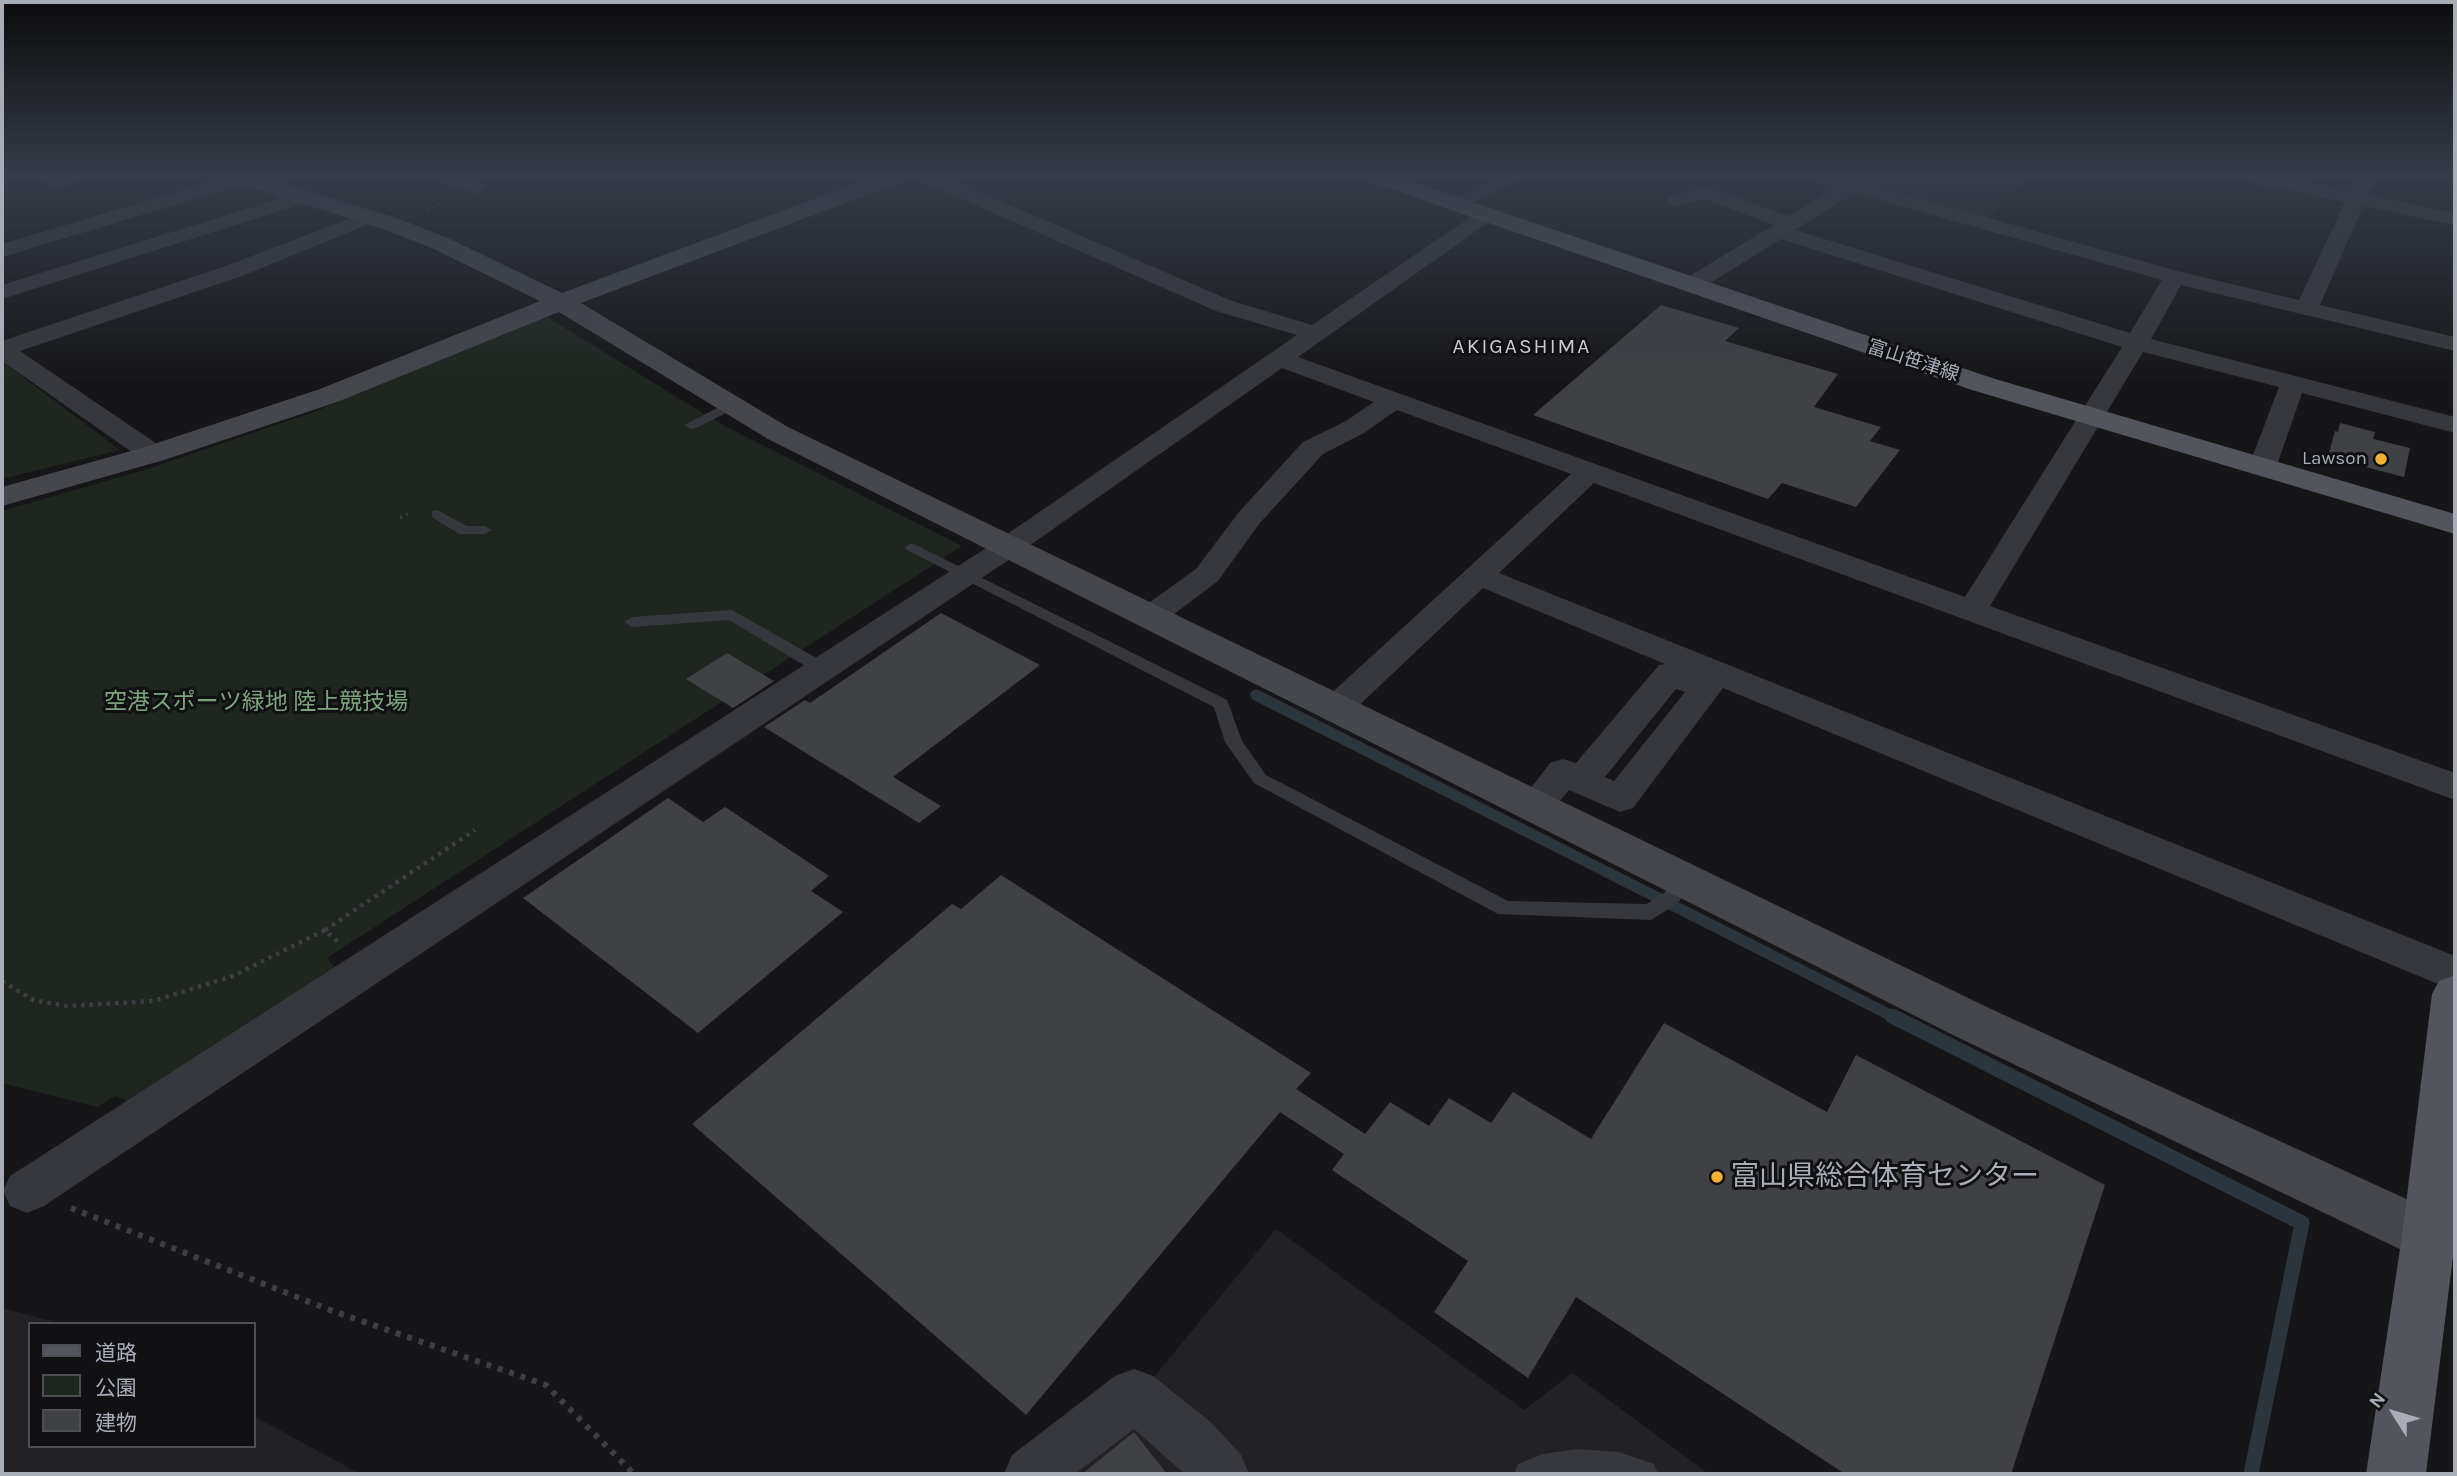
<!DOCTYPE html>
<html>
<head>
<meta charset="utf-8">
<style>
	body { margin:0 }
	#map { position:relative; width:2457px; height:1476px; overflow:hidden; background:#161618; font-family:Karla,"Noto Sans JP",sans-serif }
	canvas { display:block }
	.frame { position:absolute; inset:0; border:4px solid #a8adb8; pointer-events:none }
	.legend { position:absolute; left:28px; top:1322px; width:228px; height:126px; box-sizing:border-box; background:#111113; border:2px solid #4d4f55; margin:0; padding:9px 12px; list-style:none; font-size:21px; color:#a8adb8 }
	.legend li { display:flex; align-items:center; gap:14px; height:35px }
	.legend b { width:35px; border:2px solid #4d4f55 }
	.north { position:absolute; left:2359px; top:1378px; width:70px; height:70px; -webkit-text-stroke:5px #111113; paint-order:stroke; rotate:307deg; font-size:19px; font-weight:700; line-height:28px; text-align:center; color:#a8adb8 }
	.north::after { content:''; display:block; margin:auto; width:24px; height:32px; background:#a8adb8; clip-path:polygon(50% 0,100% 100%,50% 72%,0 100%) }
</style>
</head>
<body>
<div id="map">
<canvas width="2457" height="1476"></canvas>
<div class="frame"></div>
<ul class="legend">
<li><b style="height:9px;background:#53555c"></b>道路</li>
<li><b style="height:19px;background:#1e261f"></b>公園</li>
<li><b style="height:19px;background:#404145"></b>建物</li>
</ul>
<div class="north">N</div>
</div>
<script>
const ctx = document.querySelector('canvas').getContext('2d');
ctx.lineJoin = 'round';
function fillPath(path, color) { ctx.fillStyle = color; ctx.fill(path, 'evenodd'); }
const toPath = rows => new Path2D(rows.map(r => 'M' + r).join(''));
function trace(path, color, width, dash) { ctx.strokeStyle = color; ctx.lineWidth = width; ctx.lineCap = dash ? 'butt' : 'round'; ctx.setLineDash(dash || []); ctx.stroke(path); }
function write(font, color, halo, rows, align = 'center') {
  ctx.font = font + ' Karla,"Noto Sans JP",sans-serif'; ctx.lineWidth = 6; ctx.setLineDash([]); ctx.textBaseline = 'middle'; ctx.strokeStyle = halo; ctx.fillStyle = color; for (const [text, x, y, turn = 0] of rows) {
    ctx.save(); ctx.translate(x, y); ctx.rotate((+turn || 0) * Math.PI / 180); ctx.textAlign = isNaN(turn) ? turn : align; if (halo) ctx.strokeText(text, 0, 0); ctx.fillText(text, 0, 0); ctx.restore();
  }
}
const built = toPath([
	[1880,177,2027,177,1987,219,1866,186],
	[1276,1229,1524,1410,1572,1373,1709,1474,1020,1474,1153,1378],
	[2,1308,62,1324,30,1324,30,1446,254,1446,254,1416,360,1474,2,1474]
]);
const green = toPath([
	[547,317,719,423,962,546,327,958,338,971,134,1103,115,1096,98,1107,2,1083,2,511,151,468,311,413],
	[2,361,120,450,2,479]
]);
const streamFar1 = toPath([
	[1256,695,1896,1018]
]);
const stream = toPath([
	[1892,1016,2302,1223,2251,1474]
]);
const building = toPath([
	[1661,305,1739,328,1725,341,1838,374,1814,407,1881,427,1870,441,1900,450,1856,507,1782,483,1768,499,1533,415],
	[2340,423,2375,432,2373,439,2410,448,2404,477,2328,457,2335,431,2338,432],
	[941,613,1040,665,893,777,941,806,919,823,764,727,805,700,810,703],
	[727,653,774,681,733,708,686,679],
	[668,798,703,822,725,807,829,876,811,891,843,912,698,1033,523,898],
	[1001,875,1311,1073,1296,1089,1365,1134,1390,1102,1429,1126,1449,1098,1491,1123,1513,1092,1591,1139,1664,1023,1827,1112,1856,1055,2105,1185,2011,1474,1845,1474,1576,1297,1528,1378,1434,1312,1468,1261,1332,1170,1344,1154,1280,1112,1026,1415,692,1124,952,904,961,909],
	[1134,1432,1167,1474,1082,1474]
]);
const pathFar3 = toPath([
	[426,210,447,201]
]);
const pathFar2 = toPath([
	[400,518,408,514]
]);
const pathFar1 = toPath([
	[325,930,475,830],
	[2,981,33,1000,66,1006,153,1001,233,976,325,930,341,945]
]);
const path = toPath([
	[71,1208,330,1310,546,1385,634,1474]
]);
const lane = toPath([
	[729,402,734,403,734,409,696,428,691,429,684,425,729,402],
	[437,510,467,526,485,526,492,530,485,534,459,534,432,517,432,511,437,510],
	[912,543,1227,700,1242,741,1266,775,1508,901,1647,904,1664,893,1678,873,1685,871,1692,873,1695,878,1678,903,1651,920,1498,914,1254,783,1225,742,1214,707,907,550,905,547,912,543],
	[732,610,829,665,831,669,829,673,817,673,729,620,632,627,624,622,632,617,732,610],
	[1578,1449,1619,1452,1654,1464,1658,1474,1514,1474,1518,1464,1543,1454,1578,1449]
]);
const street = toPath([
	[38,177,80,177,77,181,56,188,38,177],
	[226,177,254,178,251,182,2,257,2,244,226,177],
	[435,177,465,177,484,184,487,188,477,194,438,181,435,177],
	[918,177,945,177,1232,301,1312,325,1479,211,1493,211,1496,215,1493,219,1298,357,1965,597,2122,347,1781,239,1699,290,1683,290,1680,285,1683,280,1774,225,1705,199,1676,207,1669,205,1666,201,1669,197,1706,186,1788,216,1836,187,1814,181,1811,177,1872,177,1868,184,2181,272,2299,300,2345,202,2254,183,2244,177,2283,177,2350,191,2357,177,2375,177,2368,195,2455,213,2455,225,2363,206,2320,305,2455,337,2455,351,2181,285,2151,339,2455,417,2455,433,2302,393,2276,468,2272,474,2252,474,2248,468,2279,387,2143,352,1990,606,2455,773,2455,800,1594,483,1499,573,2455,956,2455,991,1723,688,1633,808,1620,812,1569,790,1549,814,1536,818,1523,814,1518,805,1550,763,1563,759,1576,763,1659,665,1665,664,1483,588,1350,714,1338,717,1326,714,1321,706,1326,698,1571,474,1397,410,1364,433,1323,454,1259,524,1218,581,1161,624,1150,627,1139,624,1134,617,1139,610,1196,569,1239,512,1303,442,1346,421,1374,402,1282,368,1019,553,44,1206,27,1213,10,1206,3,1191,10,1176,997,541,1297,335,1216,311,921,181,918,177],
	[1855,193,2162,280,2130,333,1795,230,1855,193],
	[1676,689,1685,692,1614,781,1605,777,1676,689],
	[1497,177,1523,177,1463,208,1456,210,1446,204,1497,177],
	[304,191,311,193,314,197,311,201,2,299,2,285,304,191],
	[369,211,379,217,376,221,242,276,20,351,163,448,167,454,163,460,143,460,2,361,2,341,226,266,369,211],
	[1134,1369,1153,1376,1213,1424,1241,1455,1249,1474,1185,1474,1134,1429,1075,1474,1004,1474,1012,1455,1115,1376,1134,1369]
]);
const secondary = toPath([
	[231,177,265,177,402,220,450,239,562,293,873,177,904,177,901,182,581,303,788,427,1991,1009,2448,1218,2455,1235,2448,1254,2429,1261,2410,1254,1957,1037,768,439,559,312,340,401,164,460,2,506,2,487,142,448,320,389,540,301,434,249,386,230,234,182,231,177]
]);
const primary = toPath([
	[1367,177,1399,177,1992,378,2455,514,2455,534,1972,390,1370,182,1367,177],
	[2455,975,2455,1240,2426,1474,2366,1474,2402,1236,2432,994,2439,981,2455,975]
]);
const markers = [
	[2381,459,7,"#f2b134"],
	[1717,1177,7,"#f2b134"]
];
const farStreetnames = [
	["富山笹津線",1913,361,18]
];
const farPoinames = [
	["Lawson",2367,459]
];
const farNeighbourhoodnames = [
	["AKIGASHIMA",1522,347]
];
const parkNames = [
	["空港スポーツ緑地 陸上競技場",256,702]
];
const nearPoinames = [
	["富山県総合体育センター",1731,1177]
];
fillPath(built, '#222225');
fillPath(green, '#1e261f');
trace(streamFar1, '#2c353c', 11);
trace(stream, '#2c353c', 15);
fillPath(building, '#404145');
trace(pathFar3, '#3d3f44', 2.5, [2.5, 3.5]);
trace(pathFar2, '#3d3f44', 3.5, [2.5, 4.5]);
trace(pathFar1, '#3d3f44', 4.5, [3.5, 5]);
trace(path, '#3d3f44', 6, [5, 7]);
fillPath(lane, '#37383d');
fillPath(street, '#37383d');
fillPath(secondary, '#45474d');
fillPath(primary, '#53555c');
const sky = ctx.createLinearGradient(0, 0, 0, 384);
sky.addColorStop(0, '#0c0c0d');
sky.addColorStop(0.46, '#363c48');
sky.addColorStop(1, '#363c4800');
ctx.fillStyle = sky;
ctx.fillRect(0, 0, 2457, 384);
for (const [x, y, r, color] of markers) { const dot = new Path2D(); dot.arc(x, y, r, 0, 2 * Math.PI); ctx.fillStyle = color; ctx.fill(dot); trace(dot, '#111113', 2.5); }
write('19px', '#a8adb8', '#111113', farStreetnames);
write('19px', '#a8adb8', '#111113', farPoinames, 'right');
ctx.letterSpacing = '2px';
write('21px', '#c9ccd4', '#111113', farNeighbourhoodnames);
ctx.letterSpacing = '0px';
write('23px', '#7fa381', '#111113', parkNames);
write('28px', '#a8adb8', '#111113', nearPoinames, 'left');
</script>
</body>
</html>
